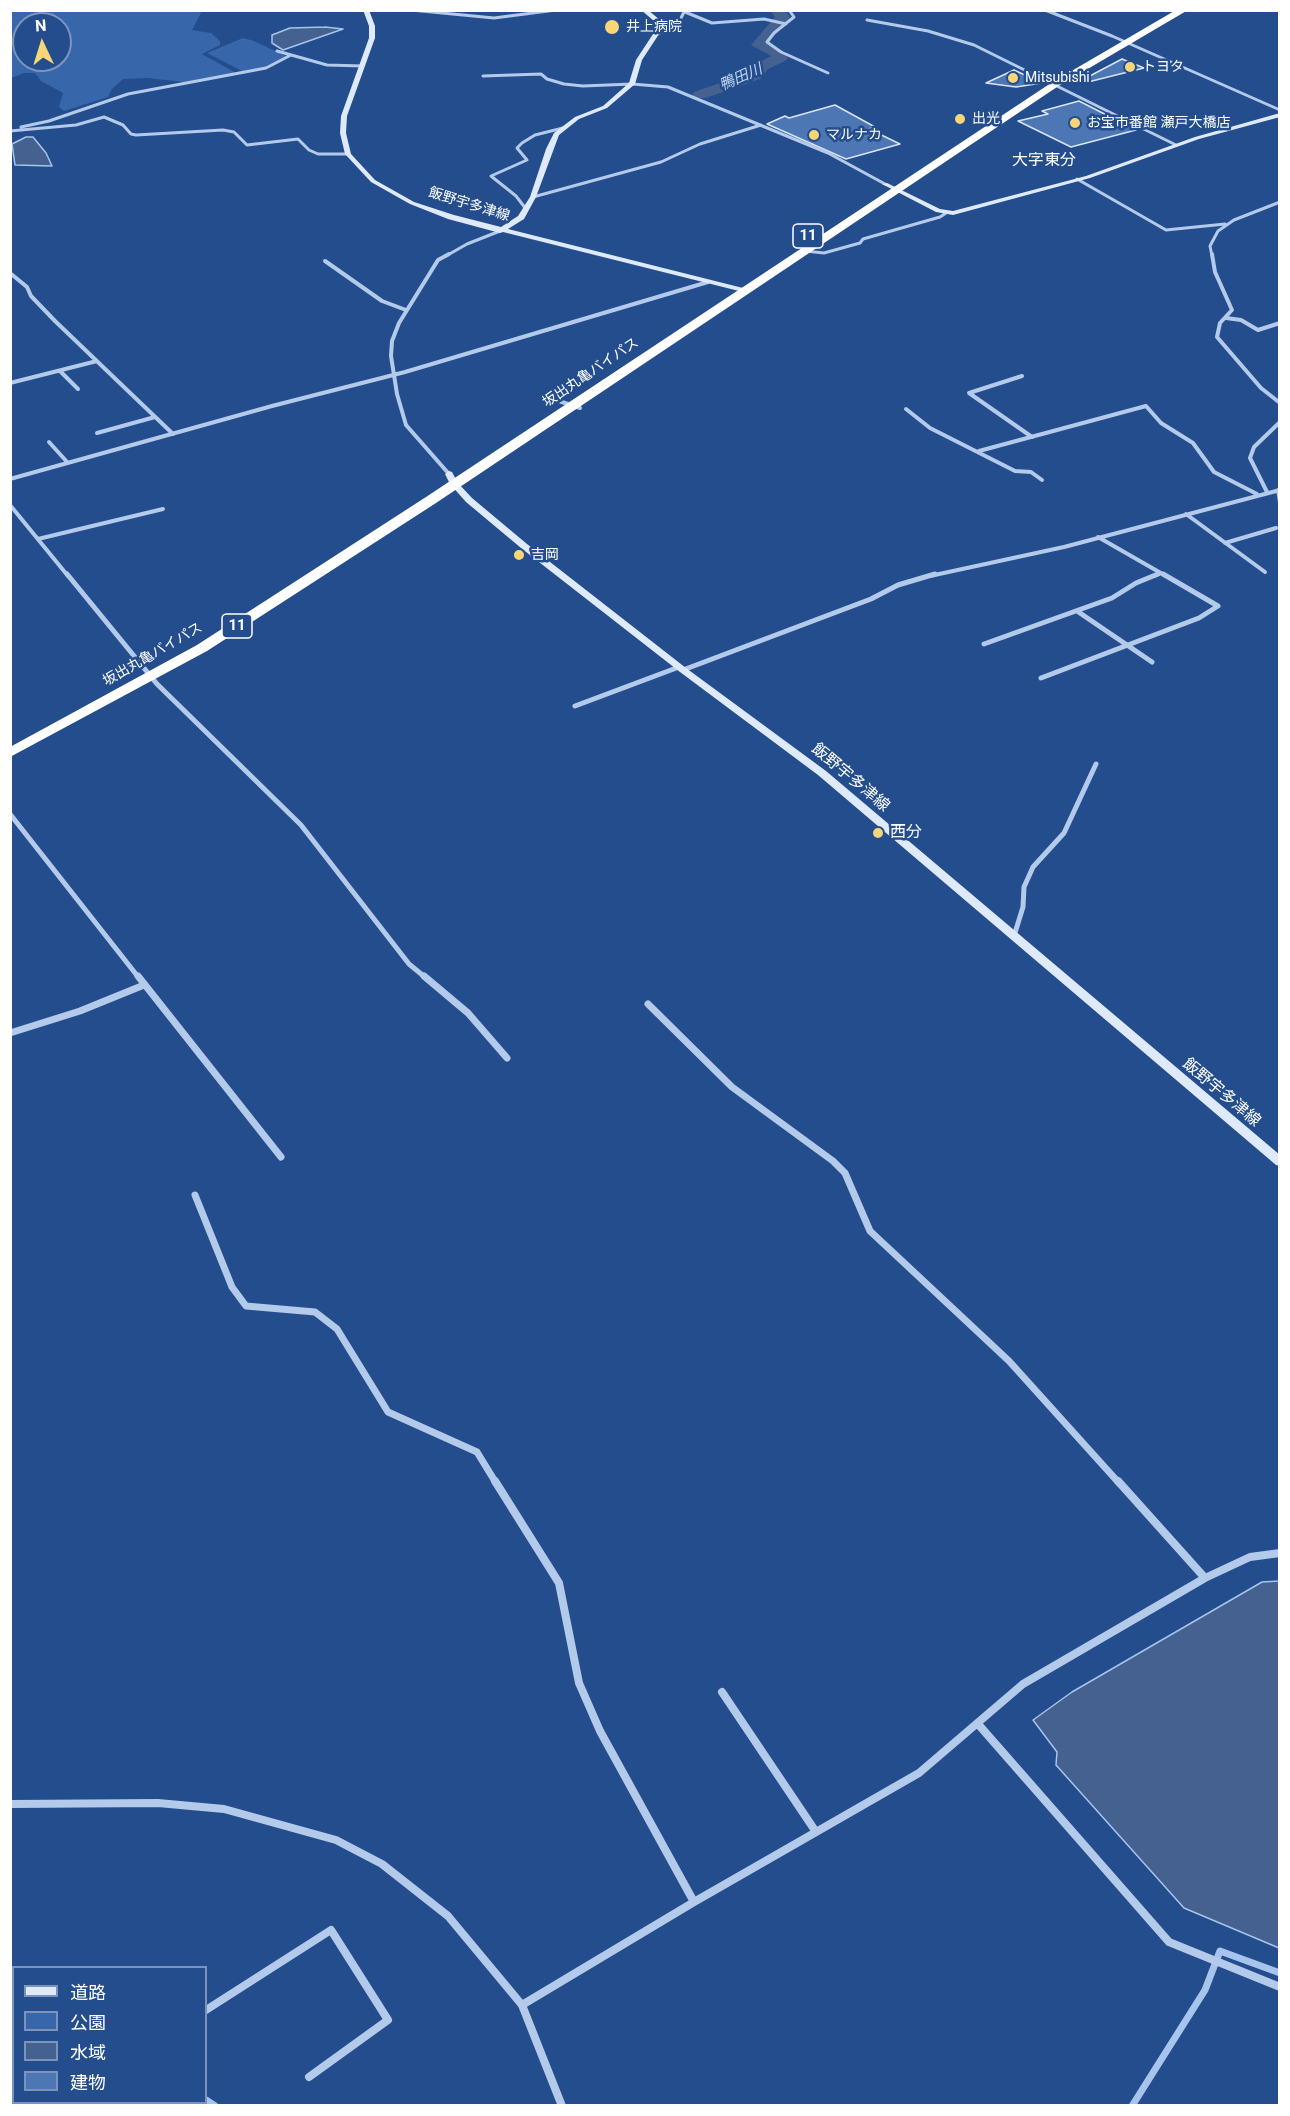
<!DOCTYPE html>
<html>
<head>
<meta charset="utf-8">
<style>
	body { margin:0 }
	#map { position:relative; width:1290px; height:2116px; overflow:hidden; background:#244d8d; font-family:Roboto,"Noto Sans JP",sans-serif }
	canvas { display:block }
	.frame { position:absolute; inset:0; border:12px solid #fff; pointer-events:none }
	.legend { position:absolute; left:12px; top:1966px; width:195px; height:138px; box-sizing:border-box; background:#244d8d; border:2px solid #7c94bb; margin:0; padding:8px 10px; list-style:none; font-size:18px; color:#fff }
	.legend li { display:flex; align-items:center; gap:12px; height:30px }
	.legend b { width:30px; border:2px solid #7c94bb }
	.north { position:absolute; left:12px; top:12px; width:60px; height:60px; box-sizing:border-box; background:#244d8d; border:2px solid #7c94bb; border-radius:50%; rotate:356deg; font-size:16px; font-weight:700; line-height:24px; text-align:center; color:#fff }
	.north::after { content:''; display:block; margin:auto; width:21px; height:27px; background:#f6d676; clip-path:polygon(50% 0,100% 100%,50% 72%,0 100%) }
</style>
</head>
<body>
<div id="map">
<canvas width="1290" height="2116"></canvas>
<div class="frame"></div>
<ul class="legend">
<li><b style="height:8px;background:#dee9f9"></b>道路</li>
<li><b style="height:16px;background:#3866aa"></b>公園</li>
<li><b style="height:16px;background:#446190"></b>水域</li>
<li><b style="height:16px;background:#4c77b4"></b>建物</li>
</ul>
<div class="north">N</div>
</div>
<script>
const ctx = document.querySelector('canvas').getContext('2d');
ctx.lineJoin = 'round';
function fillPath(path, color) { ctx.fillStyle = color; ctx.fill(path, 'evenodd'); }
const toPath = rows => new Path2D(rows.map(r => 'M' + r).join(''));
function trace(path, color, width, dash) { ctx.strokeStyle = color; ctx.lineWidth = width; ctx.lineCap = dash ? 'butt' : 'round'; ctx.setLineDash(dash || []); ctx.stroke(path); }
function write(font, color, halo, rows, align = 'center') {
  ctx.font = font + ' Roboto,"Noto Sans JP",sans-serif'; ctx.lineWidth = 5; ctx.setLineDash([]); ctx.textBaseline = 'middle'; ctx.strokeStyle = halo; ctx.fillStyle = color; for (const [text, x, y, turn = 0] of rows) {
    ctx.save(); ctx.translate(x, y); ctx.rotate((+turn || 0) * Math.PI / 180); ctx.textAlign = isNaN(turn) ? turn : align; if (halo) ctx.strokeText(text, 0, 0); ctx.fillText(text, 0, 0); ctx.restore();
  }
}
const green = toPath([
	[11,10,202,11,192,30,211,33,220,41,220,45,202,54,236,73,185,82,147,78,123,79,112,89,108,97,64,111,59,107,63,93,41,81,35,73,24,73,11,78],
	[24,24,60,24,60,60,24,60],
	[243,38,254,41,286,56,265,67,244,72,207,53]
]);
const water = toPath([
	[325,27,343,29,283,50,272,43,272,35,290,28,325,27],
	[26,137,33,137,46,153,52,166,15,165,12,144,26,137],
	[1279,1581,1280,1581,1279,1948,1184,1908,1056,1765,1057,1752,1033,1720,1072,1692,1262,1582,1279,1581]
]);
const stream = toPath([
	[10,1977,14,1978],
	[206,2100,215,2106],
	[1132,2106,1205,1990,1220,1951,1280,1973]
]);
const river = toPath([
	[770,10,785,10,790,17,768,44,783,51,788,58,785,61,768,69,760,79,706,98,694,98,692,95,694,92,748,73,758,63,771,56,751,45,775,17,770,10]
]);
const building = toPath([
	[1122,59,1144,68,1088,82,1086,78,1122,59],
	[1014,70,1042,83,1016,87,986,83,1014,70],
	[1079,101,1136,130,1071,147,1018,121,1048,114,1042,111,1079,101],
	[835,105,875,127,869,129,900,144,846,159,767,124,785,116,789,118,835,105]
]);
const streetFar4 = toPath([
	[411,10,494,18,556,10],
	[789,10,794,17,774,33,767,42,781,52,828,73],
	[1045,10,1112,36,1280,110],
	[685,12,712,23,764,19,786,24],
	[867,20,928,31,974,45,1176,145],
	[657,34,677,26,685,10],
	[277,51,327,65,363,66],
	[483,76,541,74,547,79,564,84,583,86,632,84,668,87,828,153,885,184],
	[21,127,49,121,128,94,266,68,291,55],
	[10,131,76,125,104,117,123,125,131,134,136,135,223,130,234,132,247,145,298,139,309,150,318,154,348,154],
	[1077,179,1166,230,1225,224],
	[533,197,661,162,700,144,761,125],
	[526,209,516,196,491,176,527,160,517,148,522,143,535,135,563,128],
	[805,251,824,253,860,243,863,239,940,217,946,213],
	[446,256,467,244,500,231],
	[1212,256,1210,246,1218,231,1234,220,1280,202]
]);
const streetFar3 = toPath([
	[449,254,438,260,399,323,392,341,391,356,397,394,406,425,449,474],
	[1212,254,1215,272,1232,310,1220,323,1217,337,1261,388,1280,403],
	[325,261,382,301,406,310],
	[10,273,27,287,31,296,55,321,173,434],
	[1226,318,1241,320,1258,330,1280,323],
	[60,371,78,389],
	[1022,376,969,393,1032,437],
	[10,383,97,361],
	[559,401,580,408],
	[906,409,930,428,1015,471,1031,472,1042,480],
	[97,433,155,417],
	[49,442,68,463],
	[979,451,1146,406,1161,423,1193,443,1214,472,1257,494],
	[10,479,272,406,405,372,708,282],
	[1278,490,1280,502],
	[1267,492,1250,458,1254,447,1280,422],
	[10,505,68,576],
	[1186,514,1265,572],
	[1098,537,1166,576],
	[38,539,163,509],
	[1225,543,1276,528],
	[930,576,1064,547,1280,490],
	[1154,576,1161,573]
]);
const streetFar2 = toPath([
	[67,574,157,684,301,825,409,964,426,978],
	[1077,611,1152,662],
	[984,644,1112,598,1136,583,1158,574],
	[683,670,871,599,898,585,935,574],
	[1041,678,1199,618,1218,606,1163,574],
	[575,706,679,667],
	[10,814,139,978],
	[1014,936,1023,907,1024,887,1033,867,1064,833,1096,764]
]);
const streetFar1 = toPath([
	[138,976,281,1157],
	[424,976,468,1013,507,1058],
	[648,1004,732,1087,833,1161,845,1173,870,1231,1009,1361,1119,1483],
	[10,1033,80,1011,144,985],
	[195,1195,232,1287,246,1306,315,1312,337,1329,388,1412,477,1452,496,1483]
]);
const street = toPath([
	[495,1481,559,1583,579,1683,600,1731,694,1902],
	[1118,1481,1205,1578],
	[722,1692,816,1832],
	[978,1724,1169,1942,1280,1987],
	[10,1804,158,1803,224,1809,336,1840,382,1864,448,1916,522,2005,562,2106],
	[522,2005,694,1902,919,1773,1023,1684,1205,1578,1250,1557,1280,1553],
	[206,2010,331,1930,388,2020,309,2077]
]);
const secondary = toPath([
	[363,10,369,10,375,26,375,38,347,116,346,133,351,154,375,180,414,202,454,215,501,227,518,216,530,197,546,149,554,133,575,117,603,106,629,83,636,60,655,31,654,21,641,10,648,10,660,20,661,31,642,60,635,84,607,108,579,119,559,135,536,197,524,219,508,229,747,289,747,293,503,232,500,233,448,219,410,204,371,182,345,154,340,133,341,116,369,38,369,26,363,10],
	[1280,113,1280,117,1199,139,1090,178,953,215,936,212,882,184,887,183,940,209,953,211,1086,176,1195,137,1280,113],
	[449,471,452,472,458,483,472,498,527,544,686,668,826,771,1280,1155,1280,1166,1276,1165,818,775,680,672,521,548,466,502,450,484,445,474,449,471],
	[10,2012,14,2014,14,2032,10,2030,10,2012],
	[125,2102,145,2102,146,2106,126,2106,125,2102]
]);
const highway = toPath([
	[1176,10,1188,10,1057,87,436,503,207,651,10,757,10,747,197,645,426,497,1051,83,1176,10]
]);
const markers = [
	[612,27,8,"#f6d676"],
	[1130,67,6,"#f6d676"],
	[1013,78,6,"#f6d676"],
	[960,119,6,"#f6d676"],
	[1075,123,6,"#f6d676"],
	[814,135,6,"#f6d676"],
	[519,555,6,"#f6d676"],
	[878,833,6,"#f6d676"]
];
const farPoinames = [
	["井上病院",626,27],
	["トヨタ",1142,67],
	["Mitsubishi",1025,78],
	["出光",972,119],
	["お宝市番館 瀬戸大橋店",1087,123],
	["マルナカ",826,135],
	["吉岡",531,555]
];
const farStreetnames = [
	["飯野宇多津線",469,205,17],
	["坂出丸亀バイパス",591,373,-34],
	["坂出丸亀バイパス",153,655,-30]
];
const farWaternames = [
	["鴨田川",741,78,-24]
];
const shields = [
	[808,236,30],
	[237,626,30]
];
const shieldNames = [
	["11",808,236],
	["11",237,626]
];
const farQuarternames = [
	["大字東分",1044,161]
];
const streetNames = [
	["飯野宇多津線",850,778,40],
	["飯野宇多津線",1221,1093,40]
];
const poiNames = [
	["西分",890,833]
];
fillPath(green, '#3866aa');
fillPath(water, '#446190');
trace(water, '#a7c4ec', 1.5);
trace(stream, '#a7c4ec', 7);
fillPath(river, '#446190');
fillPath(building, '#4c77b4');
trace(building, '#d8e5f8', 1.5);
trace(streetFar4, '#b3caeb', 3);
trace(streetFar3, '#b3caeb', 4);
trace(streetFar2, '#b3caeb', 5);
trace(streetFar1, '#b3caeb', 7);
trace(street, '#b3caeb', 8);
fillPath(secondary, '#dee9f9');
fillPath(highway, '#fff');
for (const [x, y, r, color] of markers) { const dot = new Path2D(); dot.arc(x, y, r, 0, 2 * Math.PI); ctx.fillStyle = color; ctx.fill(dot); trace(dot, '#244d8d', 2); }
write('14px', '#fff', '#244d8d', farPoinames, 'left');
write('14px', '#fff', '#244d8d', farStreetnames);
write('italic 15px', '#bfd4f2', '#244d8d', farWaternames);
for (const [x, y, w] of shields) { const box = new Path2D(); box.roundRect(x - w / 2, y - 12, w, 24, 4.5); ctx.fillStyle = '#244d8d'; ctx.fill(box); trace(box, '#fff', 1.5); }
write('bold 15px', '#fff', null, shieldNames);
write('16px', '#fff', '#244d8d', farQuarternames);
write('16px', '#fff', '#244d8d', streetNames);
write('16px', '#fff', '#244d8d', poiNames, 'left');
</script>
</body>
</html>
